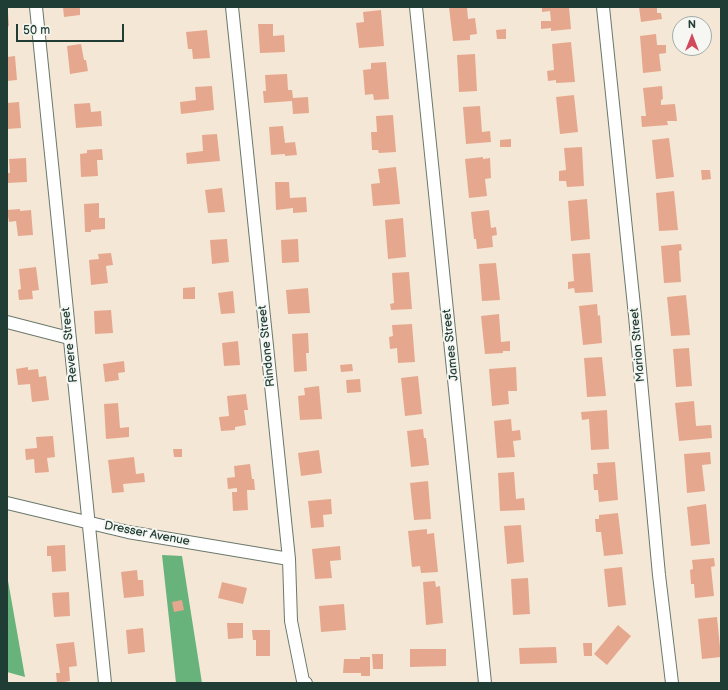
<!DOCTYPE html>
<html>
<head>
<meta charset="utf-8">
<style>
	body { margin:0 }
	#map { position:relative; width:728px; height:690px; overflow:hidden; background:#f5e7d5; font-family:"Balsamiq Sans",sans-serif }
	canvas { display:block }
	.frame { position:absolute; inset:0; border:8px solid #1f3d34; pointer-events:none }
	.north { position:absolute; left:672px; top:16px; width:40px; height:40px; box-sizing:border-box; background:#f6f6f2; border:1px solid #a0aca6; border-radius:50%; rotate:0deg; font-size:11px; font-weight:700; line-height:16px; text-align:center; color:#1f3d34 }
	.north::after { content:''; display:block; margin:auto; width:14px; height:18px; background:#d1495b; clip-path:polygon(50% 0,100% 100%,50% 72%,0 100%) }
	.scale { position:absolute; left:16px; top:24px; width:108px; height:18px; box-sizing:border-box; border:2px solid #1f3d34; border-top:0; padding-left:5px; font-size:12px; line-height:14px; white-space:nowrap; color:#1f3d34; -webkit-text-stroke:3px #f6f6f2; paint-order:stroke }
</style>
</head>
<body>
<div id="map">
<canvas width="728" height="690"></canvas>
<div class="frame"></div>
<div class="north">N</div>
<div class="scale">50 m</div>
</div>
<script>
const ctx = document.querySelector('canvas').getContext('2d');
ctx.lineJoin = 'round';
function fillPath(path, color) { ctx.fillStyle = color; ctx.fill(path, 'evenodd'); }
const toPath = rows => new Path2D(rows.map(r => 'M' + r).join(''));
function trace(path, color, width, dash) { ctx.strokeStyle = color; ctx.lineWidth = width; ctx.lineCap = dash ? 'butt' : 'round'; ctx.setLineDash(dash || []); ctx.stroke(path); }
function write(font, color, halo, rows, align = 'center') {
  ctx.font = font + ' "Balsamiq Sans",sans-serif'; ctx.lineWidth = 4; ctx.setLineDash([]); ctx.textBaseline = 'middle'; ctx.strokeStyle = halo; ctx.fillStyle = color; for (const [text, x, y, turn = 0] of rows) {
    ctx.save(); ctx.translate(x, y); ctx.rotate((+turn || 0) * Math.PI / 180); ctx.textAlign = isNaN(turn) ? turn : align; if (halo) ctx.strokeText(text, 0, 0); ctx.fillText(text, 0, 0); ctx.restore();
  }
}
const forest = toPath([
	[162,555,182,556,202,683,176,683],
	[7,575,25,677,7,672]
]);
const building = toPath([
	[63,7,80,7,80,15,64,17],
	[449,7,467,7,468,19,475,18,477,34,470,35,470,40,453,41],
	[542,7,569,7,571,29,551,31,551,28,541,29,541,21,551,21,550,11,542,12],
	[639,7,657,7,657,13,661,13,662,19,641,22],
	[381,10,384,46,359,48,356,23,364,22,363,12],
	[7,12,8,12,9,26,7,27],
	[258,24,273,24,273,36,284,35,285,52,260,53],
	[506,29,506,39,497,39,496,30],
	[207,30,210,58,193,59,192,49,188,49,186,32],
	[704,31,707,31,707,41,704,41],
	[656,34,657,45,666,45,666,53,659,54,661,71,643,73,640,36],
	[571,42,575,82,556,83,556,80,548,81,547,71,554,70,552,44],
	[81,44,84,60,86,60,88,71,70,74,67,46],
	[475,54,477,91,459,92,457,55],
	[15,56,17,80,7,81,7,57],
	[386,62,389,99,374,100,373,94,365,95,363,70,371,69,371,63],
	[287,74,288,90,292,90,293,98,308,97,309,113,293,114,292,101,264,103,263,91,266,91,265,75],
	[212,86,214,110,181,114,180,102,196,100,195,87],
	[662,86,663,99,661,100,661,105,675,104,677,121,667,121,668,125,642,127,641,116,646,116,643,88],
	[574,95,578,132,560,134,556,97],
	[19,102,21,128,7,129,7,103],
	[90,103,91,112,101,111,102,126,76,128,74,104],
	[480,106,482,132,490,131,491,142,466,144,463,107],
	[393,115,396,152,379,153,378,150,372,150,371,132,377,132,376,116],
	[283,126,285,143,295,142,297,155,285,156,285,154,271,155,269,127],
	[217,134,220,161,187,164,186,153,203,151,202,135],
	[669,138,674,177,656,179,652,140],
	[511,139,511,147,500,147,500,140],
	[582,147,584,186,567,187,566,181,559,181,559,171,566,170,564,148],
	[102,149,103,160,97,160,98,176,81,177,80,154,87,153,87,150],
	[483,157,483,159,490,158,491,178,485,179,487,196,469,198,465,159],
	[26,158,27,182,7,183,7,173,10,173,9,159],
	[396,167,400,204,373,206,371,184,380,183,378,169],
	[701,170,710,170,711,179,702,180],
	[275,182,289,182,290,198,306,197,307,212,293,213,293,208,276,210],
	[222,188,225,212,208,213,205,190],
	[674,191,678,230,659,231,656,193],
	[587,199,590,239,571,241,568,201],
	[99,203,99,218,105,218,105,229,91,230,91,232,85,232,84,204],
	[20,209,20,211,31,210,33,235,18,236,16,221,9,222,7,210],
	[489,210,491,228,496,227,497,235,492,236,493,247,477,249,476,239,474,239,471,212],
	[403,218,406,257,388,259,385,220],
	[227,239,229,262,212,264,210,240],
	[298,239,299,262,282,263,281,240],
	[681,244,682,250,679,251,681,282,664,283,661,246],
	[111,253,113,265,106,266,108,283,91,285,89,260,99,259,98,254],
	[590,253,593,292,575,293,574,288,568,289,568,282,574,281,572,254],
	[496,263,500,300,482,301,479,264],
	[36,267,39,290,32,291,33,299,19,300,18,290,21,289,19,269],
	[409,272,412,309,391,310,390,304,394,303,392,273],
	[195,287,195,299,183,299,183,288],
	[308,288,310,313,288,314,286,290],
	[233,291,235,313,221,314,218,293],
	[686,295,690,335,671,336,667,297],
	[597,304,598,316,600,315,602,343,583,345,579,306],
	[111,310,113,333,95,334,94,311],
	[499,314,501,342,510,341,510,351,503,351,503,353,485,354,481,316],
	[412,324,415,362,398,363,397,348,390,349,389,337,393,336,392,325],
	[308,333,309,353,306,353,307,371,294,372,292,334],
	[238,341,240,365,224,366,222,343],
	[689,348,692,386,676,387,673,349],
	[602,357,606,396,587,397,584,358],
	[124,361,125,372,118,373,119,380,105,382,103,364],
	[352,364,353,371,341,372,340,365],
	[28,367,28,370,38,369,39,377,46,376,49,400,32,402,30,384,18,385,16,369],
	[516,367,517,391,508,391,509,404,492,406,489,369],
	[418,376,422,414,405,416,401,378],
	[360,379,361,392,347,393,346,380],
	[319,386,322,419,300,420,298,396,305,395,304,388],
	[246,394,248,410,244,410,246,425,235,427,235,430,221,431,219,417,229,416,227,396],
	[694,401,696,426,711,425,712,438,679,441,675,403],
	[118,403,120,428,129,427,129,437,106,439,104,404],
	[607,410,609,449,591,450,589,419,582,420,581,412],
	[511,419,512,431,520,430,521,440,513,441,515,457,497,458,494,421],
	[423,429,424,438,426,438,429,465,411,467,407,431],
	[53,436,55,457,47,458,49,472,35,473,34,459,26,460,25,449,37,448,36,437],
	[173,449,182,449,182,457,174,457],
	[319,450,322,473,301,476,298,453],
	[710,452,711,464,702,465,705,491,687,493,684,454],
	[134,457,136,474,144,473,145,482,123,484,124,492,112,493,108,460],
	[615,462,618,500,599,502,598,490,594,490,593,474,598,474,597,463],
	[250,464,252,479,254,479,255,490,247,490,248,510,233,511,232,492,237,492,237,488,228,489,227,478,235,477,234,466],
	[514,472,516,499,524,498,525,510,500,511,498,473],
	[428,481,431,519,414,520,410,483],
	[331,499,332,514,323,515,324,527,311,528,308,501],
	[706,504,710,544,691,546,687,507],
	[618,513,623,554,604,556,601,532,596,532,595,519,599,519,599,515],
	[521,525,524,562,507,564,504,526],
	[427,529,427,534,434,533,438,572,421,573,420,566,412,567,408,531],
	[65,545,66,571,52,572,51,556,47,556,47,546],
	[340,546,341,560,330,561,332,578,315,579,312,549],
	[714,558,715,566,711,567,714,596,695,598,694,584,691,584,690,570,693,569,692,560],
	[622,567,626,605,608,607,604,569],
	[137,570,138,580,143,580,144,596,124,598,121,572],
	[528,578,530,614,513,615,511,579],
	[435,581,436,587,440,586,443,623,426,625,423,582],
	[222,582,247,588,243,604,218,598],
	[69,592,70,616,54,617,52,593],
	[182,600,184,610,174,612,172,602],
	[344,604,346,630,321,632,319,606],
	[717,617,721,657,702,659,698,619],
	[227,623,243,623,243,638,228,639],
	[618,625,631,636,607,665,594,654],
	[143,628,145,652,128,654,126,630],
	[252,630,270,630,270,656,256,656,256,640,253,640],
	[74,642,77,666,69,667,70,681,57,683,56,673,60,673,56,644],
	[583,643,592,643,592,656,584,656],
	[556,647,557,663,520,664,519,648],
	[410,649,446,649,446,666,410,667],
	[372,654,383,654,383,669,373,669],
	[360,657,370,657,370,676,361,676,361,673,343,673,344,659,360,659]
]);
const street = toPath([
	[36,7,105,683],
	[232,7,289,559,291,621,303,681,306,683],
	[416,7,485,683],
	[603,7,635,316,659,575,672,683],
	[7,322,69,338],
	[7,503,128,532,289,559]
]);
const streetNames = [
	["Revere Street",70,345,-96],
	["James Street",451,345,-96],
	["Marion Street",638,345,-95],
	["Rindone Street",267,346,-96],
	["Dresser Avenue",147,534,11]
];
fillPath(forest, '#68b37c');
fillPath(building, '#e5a88e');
trace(street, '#6a786c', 14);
trace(street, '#fff', 12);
write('12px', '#1f3d34', '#f6f6f2', streetNames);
</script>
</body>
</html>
